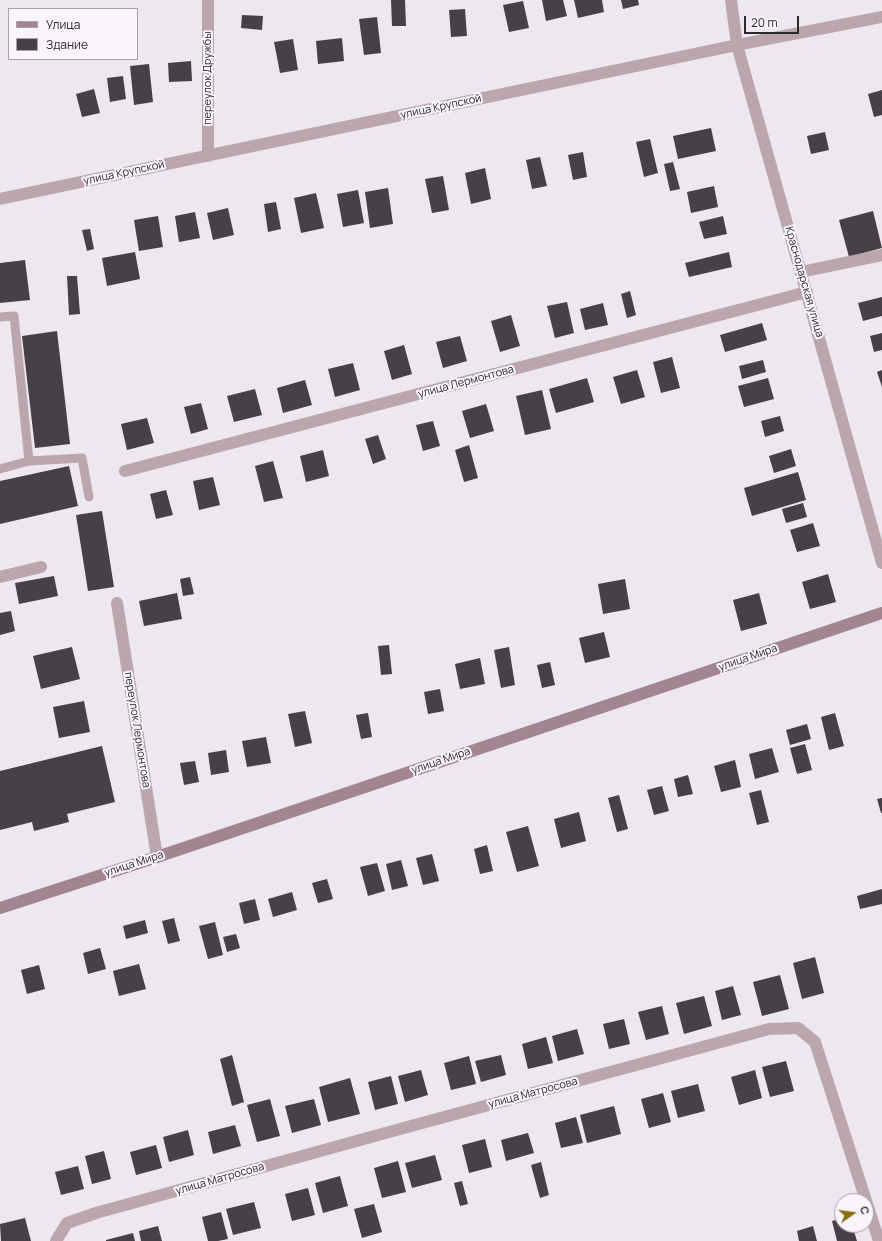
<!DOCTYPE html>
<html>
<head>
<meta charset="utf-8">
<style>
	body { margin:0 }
	#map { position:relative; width:882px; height:1241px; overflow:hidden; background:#ede8f0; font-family:Manrope,sans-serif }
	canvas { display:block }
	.legend { position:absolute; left:8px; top:8px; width:130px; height:52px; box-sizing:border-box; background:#faf5fd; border:1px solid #a7a3a9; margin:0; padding:5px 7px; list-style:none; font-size:12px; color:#2b292c }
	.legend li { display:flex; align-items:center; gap:8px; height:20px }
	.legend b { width:20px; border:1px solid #a7a3a9 }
	.north { position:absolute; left:834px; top:1193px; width:40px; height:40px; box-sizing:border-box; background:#faf5fd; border:1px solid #a7a3a9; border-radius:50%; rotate:76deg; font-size:11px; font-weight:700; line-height:16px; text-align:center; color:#2b292c }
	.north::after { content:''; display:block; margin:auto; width:14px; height:18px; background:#887011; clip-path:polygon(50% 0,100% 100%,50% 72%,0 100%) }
	.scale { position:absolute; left:744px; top:16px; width:55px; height:18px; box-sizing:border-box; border:2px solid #2b292c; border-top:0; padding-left:5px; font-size:12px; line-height:14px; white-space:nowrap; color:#2b292c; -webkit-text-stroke:3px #faf5fd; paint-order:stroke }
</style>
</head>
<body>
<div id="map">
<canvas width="882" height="1241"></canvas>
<ul class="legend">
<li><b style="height:5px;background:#a38591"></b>Улица</li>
<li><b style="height:11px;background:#454147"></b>Здание</li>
</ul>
<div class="north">С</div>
<div class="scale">20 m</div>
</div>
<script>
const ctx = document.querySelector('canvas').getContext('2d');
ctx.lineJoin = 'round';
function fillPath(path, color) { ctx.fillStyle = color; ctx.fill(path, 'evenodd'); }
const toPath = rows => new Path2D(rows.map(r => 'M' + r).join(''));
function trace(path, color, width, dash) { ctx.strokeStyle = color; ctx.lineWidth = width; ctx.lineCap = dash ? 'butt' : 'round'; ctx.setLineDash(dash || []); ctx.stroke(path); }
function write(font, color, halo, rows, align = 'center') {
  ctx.font = font + ' Manrope,sans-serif'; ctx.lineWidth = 4; ctx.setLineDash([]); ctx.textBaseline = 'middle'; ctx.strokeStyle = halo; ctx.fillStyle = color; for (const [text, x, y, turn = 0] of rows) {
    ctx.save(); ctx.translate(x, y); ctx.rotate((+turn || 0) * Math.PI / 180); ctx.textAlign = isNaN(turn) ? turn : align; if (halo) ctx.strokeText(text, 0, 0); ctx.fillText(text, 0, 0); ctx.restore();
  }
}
const building = toPath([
	[391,0,405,0,406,26,392,26],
	[542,0,563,0,567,16,546,21],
	[574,0,602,0,604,12,578,18],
	[621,0,638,0,639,5,623,9],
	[523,1,529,28,509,32,503,5],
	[465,9,467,36,451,37,449,10],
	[242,15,263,16,262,30,241,28],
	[377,17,381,53,364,55,359,19],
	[342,38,344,61,318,64,316,41],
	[293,39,298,70,280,73,274,42],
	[191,61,192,81,169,82,168,63],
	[149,64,153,102,134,105,130,66],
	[123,76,126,99,110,102,107,78],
	[94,89,100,113,82,117,76,94],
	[882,90,882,115,874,117,868,94],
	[711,128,716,151,678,159,673,136],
	[825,132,829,150,811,154,807,136],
	[650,139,658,173,644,177,636,142],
	[583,152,587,177,573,180,568,155],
	[540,157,547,186,532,189,526,160],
	[673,162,680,189,670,191,664,164],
	[485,168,491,199,471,204,465,173],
	[443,176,449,210,432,213,425,179],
	[714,186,718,207,691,213,687,192],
	[388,188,393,224,370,228,365,192],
	[358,190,364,223,343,227,337,194],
	[316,193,324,228,301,233,294,198],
	[276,202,281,229,268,232,264,204],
	[228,208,234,235,213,240,207,213],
	[873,211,882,248,849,257,839,220],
	[195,212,200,238,179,242,175,216],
	[158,216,163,247,139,251,134,220],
	[723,216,727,234,704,239,699,222],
	[90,229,94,249,87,251,82,230],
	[135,252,140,279,107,286,102,258],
	[729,252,732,267,689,277,685,263],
	[25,260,30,300,0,303,0,263],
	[67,276,77,276,80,314,69,315],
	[630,291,636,315,627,318,621,294],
	[882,297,882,316,863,321,858,303],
	[567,302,574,333,555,338,547,306],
	[603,303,608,325,585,330,580,309],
	[511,315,520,346,500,352,491,321],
	[762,323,767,340,725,352,720,335],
	[57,331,70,444,35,448,22,336],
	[882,333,882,350,874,352,870,336],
	[460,336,467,361,443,368,436,342],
	[404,345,412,374,392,380,384,351],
	[672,357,680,388,661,393,653,362],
	[763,360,766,372,742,379,739,366],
	[353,363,360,390,335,397,328,369],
	[637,370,645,397,621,404,613,377],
	[882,370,882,387,877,372],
	[587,378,594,402,556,413,549,389],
	[768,378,774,399,744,407,738,386],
	[305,380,312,405,283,413,277,388],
	[255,389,262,415,234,422,227,396],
	[542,390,551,429,525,435,516,396],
	[201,403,208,429,191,434,184,407],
	[486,404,494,431,470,438,462,411],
	[780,416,784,431,765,437,761,421],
	[147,418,154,443,127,450,121,424],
	[433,421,440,446,423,451,416,425],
	[378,435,386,459,373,464,365,439],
	[469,445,478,478,464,482,455,450],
	[791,449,796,466,774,473,769,456],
	[323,450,329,476,306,482,300,456],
	[273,461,283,498,264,502,255,466],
	[69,466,78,506,0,524,0,481],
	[798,472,806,500,752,516,744,488],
	[213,477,220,505,199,510,193,481],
	[166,490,173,515,156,519,150,494],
	[803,503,807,517,786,523,782,509],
	[102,511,114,587,88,591,76,515],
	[813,523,820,546,797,552,790,530],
	[828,574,836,602,810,609,802,582],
	[54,576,58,596,19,604,15,583],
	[190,577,194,594,183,596,180,579],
	[625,579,630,609,603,614,598,584],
	[177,593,182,619,144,626,139,601],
	[759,593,767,624,741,631,733,600],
	[11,611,15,631,0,635,0,613],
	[604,632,610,657,585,663,579,638],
	[389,645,392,674,381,675,378,646],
	[72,647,80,679,41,689,33,656],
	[509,647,515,685,501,688,494,650],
	[480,658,485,684,460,689,455,664],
	[550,662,555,685,542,688,537,665],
	[440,689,444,711,428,714,424,692],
	[84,701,90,732,59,738,53,707],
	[305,711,312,743,295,747,288,714],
	[368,713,372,737,361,739,356,715],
	[835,713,844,746,829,750,821,717],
	[807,724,811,739,790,745,786,730],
	[266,737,271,763,247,767,242,741],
	[805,744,812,770,797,774,790,748],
	[102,746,115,802,67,814,69,822,34,831,32,822,0,830,0,771],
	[772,748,779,772,755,779,749,754],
	[226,750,229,772,211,775,208,753],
	[735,760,741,787,721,792,714,766],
	[195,761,199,782,184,785,180,763],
	[688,775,693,794,678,797,674,779],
	[662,786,669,811,654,815,647,790],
	[761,790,769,822,757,825,749,793],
	[619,795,628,829,617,832,608,798],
	[882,798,882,813,881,813,877,799],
	[579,812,586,841,561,848,554,819],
	[528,826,539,866,517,872,506,832],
	[487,845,493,871,480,874,474,849],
	[432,854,439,881,423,885,416,858],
	[401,860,408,886,392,890,386,864],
	[377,863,385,891,368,896,360,867],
	[327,879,333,899,318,903,312,883],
	[882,889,882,904,860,909,857,896],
	[292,892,297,910,273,917,268,899],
	[255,899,260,920,244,924,239,903],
	[174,918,180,941,168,944,162,921],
	[145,920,148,933,126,939,123,926],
	[215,922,223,955,208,959,199,926],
	[236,934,240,948,227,952,223,937],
	[100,948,106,969,88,974,83,953],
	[815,957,824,993,802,999,793,963],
	[139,964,146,989,119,996,113,971],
	[39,965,45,989,27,994,21,970],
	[780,975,789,1009,762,1016,753,982],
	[733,986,741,1015,722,1020,715,991],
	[704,996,712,1026,684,1034,676,1003],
	[662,1006,669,1034,646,1040,638,1012],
	[624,1019,630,1044,609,1049,603,1024],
	[577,1029,584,1054,558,1061,552,1036],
	[546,1037,553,1063,528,1069,522,1044],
	[232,1055,244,1102,232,1106,220,1059],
	[501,1055,506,1075,481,1082,475,1061],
	[469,1056,476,1084,451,1090,444,1063],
	[786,1061,794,1091,770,1097,762,1067],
	[421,1070,428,1095,405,1102,398,1076],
	[755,1070,762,1098,739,1105,731,1077],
	[391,1076,398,1104,375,1110,368,1082],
	[350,1078,360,1114,328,1122,319,1087],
	[698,1084,705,1111,678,1118,671,1091],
	[663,1093,671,1122,649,1128,641,1099],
	[270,1099,280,1136,257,1142,247,1105],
	[314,1099,321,1125,292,1133,285,1106],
	[614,1106,621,1134,587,1143,580,1115],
	[576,1117,583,1143,561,1148,555,1123],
	[235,1125,241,1146,213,1154,208,1132],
	[188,1130,194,1155,169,1162,163,1137],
	[528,1133,534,1153,506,1161,501,1140],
	[485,1139,492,1167,469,1173,462,1145],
	[156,1145,162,1168,136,1175,130,1152],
	[104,1151,111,1179,92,1184,85,1156],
	[435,1155,442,1180,412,1188,405,1163],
	[398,1161,406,1192,382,1198,374,1168],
	[541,1162,549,1195,540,1198,531,1165],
	[78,1166,84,1189,61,1195,55,1172],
	[340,1176,348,1206,323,1213,315,1183],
	[462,1181,468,1204,460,1206,454,1183],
	[308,1188,315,1215,292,1221,285,1194],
	[254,1202,261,1228,233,1235,226,1209],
	[374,1204,382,1232,362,1238,354,1209],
	[221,1212,228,1239,218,1241,208,1241,202,1217],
	[25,1218,31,1241,1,1241,0,1224],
	[842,1218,842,1225,852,1225,857,1241,837,1241,832,1221],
	[158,1226,162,1241,141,1241,139,1231],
	[813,1226,817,1241,799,1241,797,1231],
	[133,1233,135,1241,106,1241,106,1240]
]);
const service = toPath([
	[0,317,14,316,29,461,0,469],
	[29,461,82,458,89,497]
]);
const minor = toPath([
	[731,0,737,45,882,563],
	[208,156,208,0],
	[0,199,737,45,882,17],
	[801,272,882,255],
	[125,471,807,292],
	[0,577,41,567],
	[117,603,157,857],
	[56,1241,67,1223,96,1213,400,1129,769,1029,798,1028,815,1042,879,1241]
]);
const secondary = toPath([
	[0,908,157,857,882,613]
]);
const streetNames = [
	["переулок Дружбы",208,78,-90],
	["улица Крупской",441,107,-12],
	["улица Крупской",124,173,-12],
	["Краснодарская улица",804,282,74],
	["улица Лермонтова",466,382,-15],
	["улица Мира",748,658,-19],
	["переулок Лермонтова",137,730,81],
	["улица Мира",441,761,-19],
	["улица Мира",134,864,-18],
	["улица Матросова",533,1093,-15],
	["улица Матросова",220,1179,-16]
];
fillPath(building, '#454147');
trace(service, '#bba6ae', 9);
trace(minor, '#bba6ae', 12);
trace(secondary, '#a38591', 12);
write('11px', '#2b292c', '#faf5fd', streetNames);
</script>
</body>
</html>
